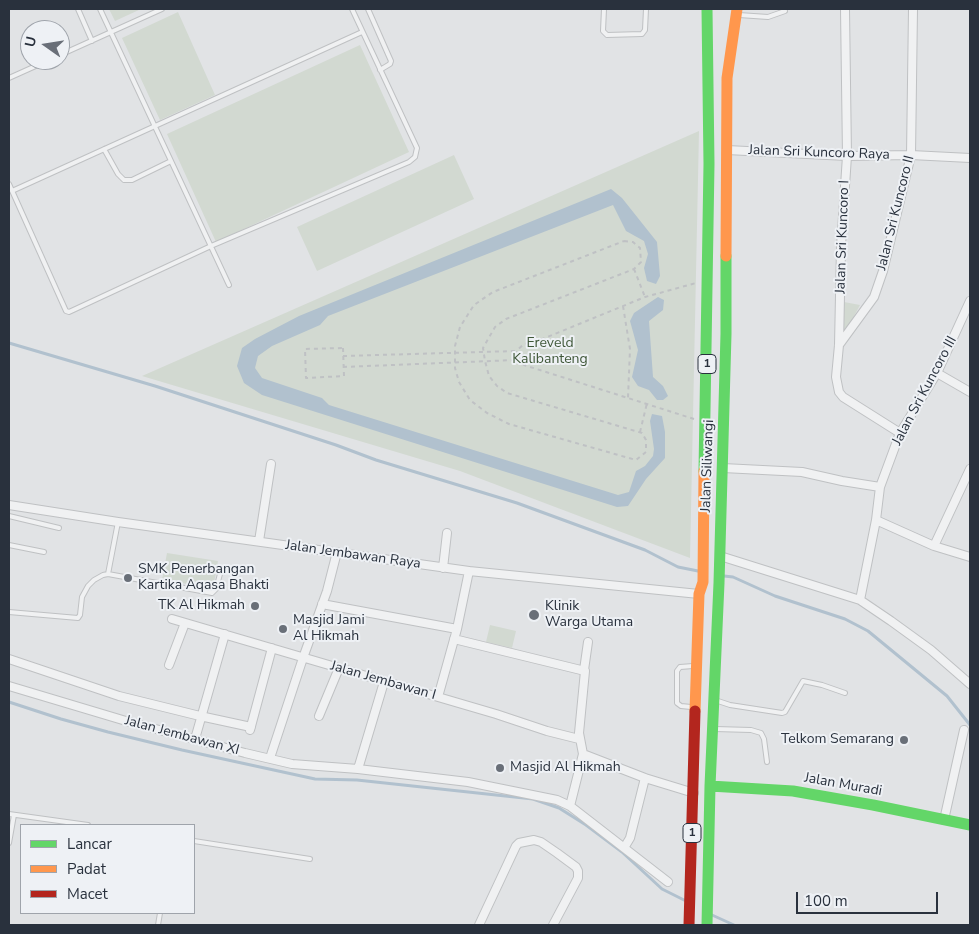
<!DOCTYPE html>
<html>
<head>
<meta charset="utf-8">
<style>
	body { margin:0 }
	#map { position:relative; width:979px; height:934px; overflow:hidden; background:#e1e3e5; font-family:"Nunito Sans",sans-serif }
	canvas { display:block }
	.frame { position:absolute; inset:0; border:10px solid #29313d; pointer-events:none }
	.legend { position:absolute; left:20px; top:824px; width:175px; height:90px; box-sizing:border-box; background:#eef1f5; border:1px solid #9fa4ab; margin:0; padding:6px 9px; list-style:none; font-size:15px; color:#29313d }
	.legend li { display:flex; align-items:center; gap:10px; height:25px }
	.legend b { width:25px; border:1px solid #9fa4ab }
	.north { position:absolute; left:20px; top:20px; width:50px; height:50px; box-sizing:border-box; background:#eef1f5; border:1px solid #9fa4ab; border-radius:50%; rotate:283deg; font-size:14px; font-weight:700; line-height:20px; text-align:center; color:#29313d }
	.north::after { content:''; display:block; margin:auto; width:18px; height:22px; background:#696f78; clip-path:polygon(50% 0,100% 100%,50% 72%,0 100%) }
	.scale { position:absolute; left:796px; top:892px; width:142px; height:22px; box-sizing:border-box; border:2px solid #29313d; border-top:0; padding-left:6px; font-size:15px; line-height:18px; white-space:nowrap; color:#29313d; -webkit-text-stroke:4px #eef1f5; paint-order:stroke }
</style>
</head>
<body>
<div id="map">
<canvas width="979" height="934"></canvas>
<div class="frame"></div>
<ul class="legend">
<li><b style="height:6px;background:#63d668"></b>Lancar</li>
<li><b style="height:6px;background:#ff974d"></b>Padat</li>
<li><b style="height:6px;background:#b3261e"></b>Macet</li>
</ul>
<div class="north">U</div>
<div class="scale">100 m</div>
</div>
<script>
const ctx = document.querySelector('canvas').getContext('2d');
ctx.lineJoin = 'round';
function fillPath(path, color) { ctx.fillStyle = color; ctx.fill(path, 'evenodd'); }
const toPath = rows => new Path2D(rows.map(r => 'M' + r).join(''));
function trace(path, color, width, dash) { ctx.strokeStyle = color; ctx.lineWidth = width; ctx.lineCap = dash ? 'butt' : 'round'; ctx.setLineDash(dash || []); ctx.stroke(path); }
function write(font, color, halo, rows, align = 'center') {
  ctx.font = font + ' "Nunito Sans",sans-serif'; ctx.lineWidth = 4; ctx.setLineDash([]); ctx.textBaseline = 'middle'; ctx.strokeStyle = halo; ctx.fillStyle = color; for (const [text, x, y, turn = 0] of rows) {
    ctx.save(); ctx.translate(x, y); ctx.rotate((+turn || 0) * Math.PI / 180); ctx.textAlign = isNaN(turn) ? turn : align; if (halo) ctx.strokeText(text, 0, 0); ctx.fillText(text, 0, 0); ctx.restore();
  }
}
const green = toPath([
	[109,9,141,9,115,21],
	[178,12,215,95,160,120,122,38],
	[360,45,409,152,216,242,167,134],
	[699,131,690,558,460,471,142,376],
	[454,155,474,199,317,271,297,227],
	[844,302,860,305,844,335,842,334],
	[167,553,218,561,213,588,162,580],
	[490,625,516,631,512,648,486,642]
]);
const water = toPath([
	[611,189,622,198,657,242,660,276,656,284,647,281,644,268,648,254,644,241,626,231,613,205,328,316,320,325,272,346,258,356,255,368,262,378,322,398,329,405,618,495,629,492,636,471,645,466,653,456,654,449,650,421,652,414,662,416,665,432,665,458,646,479,628,506,617,507,262,395,244,383,237,366,242,348,255,339,299,316],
	[658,297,664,300,663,310,649,321,653,377,663,386,668,396,663,400,657,400,649,390,638,386,632,377,638,350,630,321,634,313]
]);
const stream = toPath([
	[9,343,155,386,336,445,376,460,517,503,645,550,678,567,698,571],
	[724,576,733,577,775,596,845,619,868,631,947,696,970,725],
	[9,702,61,719,108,732,182,750,315,779,357,780,533,799,559,808,586,825,622,852,662,889,686,901],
	[712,915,734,925]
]);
const path = toPath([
	[624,241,633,242,640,248,641,262,634,269,506,319,495,327,483,348,485,361,489,376,497,386,507,393,642,433,646,440,646,452,636,460,509,424,487,413,470,400,459,382,455,368,455,346,460,327,474,305,493,292,624,241],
	[634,269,645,297],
	[623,306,630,349,628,398],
	[343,348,344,376,306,378,305,349,343,348],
	[343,356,516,351],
	[343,367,516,360],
	[694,419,524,365,517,360,516,351,524,344,540,340,645,297,696,283],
	[640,432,647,403]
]);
const lane = toPath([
	[78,9,92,41],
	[100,9,229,285],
	[368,9,391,61,390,64,380,70],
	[604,9,603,31,607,35,642,34,645,30,646,9],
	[739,15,768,17,785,11],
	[60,55,162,9],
	[9,78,49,60],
	[104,149,118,174,124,180,132,180,171,161],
	[9,184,66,311,69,312,211,246,409,162,415,157,417,148,352,9],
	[12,191,362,32],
	[9,516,59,528],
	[9,545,44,552],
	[108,574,118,522],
	[9,612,78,618,80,615,82,597,88,586,94,580,103,575,108,574,212,593,216,589,220,574],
	[718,701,730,705,782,713,785,712,803,681,822,685,845,693],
	[691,707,681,706,677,703,677,671,680,667,693,666],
	[715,729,751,730,761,733,764,739,767,762],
	[9,814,88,825],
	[194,841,310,859],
	[9,843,14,815],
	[158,925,160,913]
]);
const street = toPath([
	[845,9,847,156,841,246,839,345,836,377,839,392,843,397,900,433],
	[727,150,847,156,911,155,970,158],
	[839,345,874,297,883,271,911,155,913,9],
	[937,373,970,392],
	[723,468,802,472,842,481,880,487],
	[9,505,118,522,469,571,699,594],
	[876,520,934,546,970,557],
	[259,541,271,464],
	[934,546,970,469],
	[720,556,860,600,891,621,931,650,970,684],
	[443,568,447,533],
	[860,600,876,520,880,487,900,433,937,373,970,301],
	[322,604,457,629],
	[172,619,496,714,547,731,579,739],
	[454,639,585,671,579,733,583,754,570,806],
	[9,659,119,696,200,716,251,727],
	[169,665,185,623],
	[584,670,588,642],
	[9,686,126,721,245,753,292,764,358,769,468,782,557,800,570,806,668,882],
	[438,697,457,629,469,571],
	[319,716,339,668],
	[250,730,272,648],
	[195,739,225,634],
	[583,754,645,778,694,793],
	[270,758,303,658,327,591,337,552],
	[358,769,384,682],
	[944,820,964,730],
	[624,848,630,838,645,778],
	[479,925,516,846,519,843,534,840,541,842,557,853,576,867,578,871,578,878,553,925]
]);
const fast = toPath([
	[704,471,709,164,707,9],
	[710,786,793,791,873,805,970,825],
	[707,925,710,786,719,583,726,334,726,256]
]);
const slow = toPath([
	[726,256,727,78,737,9],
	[695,711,699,594,703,582,704,471]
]);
const jam = toPath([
	[689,925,695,711]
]);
const markers = [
	[128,578,5,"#696f78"],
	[255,606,5,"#696f78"],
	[534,615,6,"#696f78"],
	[283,629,5,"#696f78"],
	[904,740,5,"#696f78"],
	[500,768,5,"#696f78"]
];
const shields = [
	[707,364,18],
	[692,833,18]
];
const shieldNames = [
	["1",707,364],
	["1",692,833]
];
const streetNames = [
	["Jalan Sri Kuncoro Raya",819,153,2],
	["Jalan Sri Kuncoro II",896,213,-76],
	["Jalan Sri Kuncoro I",843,237,-88],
	["Jalan Sri Kuncoro III",925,391,-62],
	["Jalan Siliwangi",708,466,-88],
	["Jalan Jembawan Raya",353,555,8],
	["Jalan Jembawan I",383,681,16],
	["Jalan Jembawan XI",182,736,15],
	["Jalan Muradi",843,785,10]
];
const parkNames = [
	["Ereveld",550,344],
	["Kalibanteng",550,360]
];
const poiNames = [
	["SMK Penerbangan",138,570],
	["Kartika Aqasa Bhakti",138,586],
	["TK Al Hikmah",245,606,"right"],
	["Klinik",545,607],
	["Warga Utama",545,623],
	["Masjid Jami",293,621],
	["Al Hikmah",293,637],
	["Telkom Semarang",894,740,"right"],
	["Masjid Al Hikmah",510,768]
];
fillPath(green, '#d2d9d1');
fillPath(water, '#b1c1ce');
trace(stream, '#b1c1ce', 3);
trace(lane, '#bfc1c3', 6);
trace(street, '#bfc1c3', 10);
trace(path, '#bfc1c4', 2, [4, 4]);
trace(lane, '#f0f1f2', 4);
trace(street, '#f0f1f2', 8);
trace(fast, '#63d668', 11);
trace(slow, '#ff974d', 11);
trace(jam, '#b3261e', 11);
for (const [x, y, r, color] of markers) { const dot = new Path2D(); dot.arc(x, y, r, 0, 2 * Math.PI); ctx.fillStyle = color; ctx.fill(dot); trace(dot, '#eef1f5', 2); }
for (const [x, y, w] of shields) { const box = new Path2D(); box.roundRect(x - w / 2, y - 9.5, w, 19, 4); ctx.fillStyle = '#eef1f5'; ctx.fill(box); trace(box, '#29313d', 1); }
write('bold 12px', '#29313d', null, shieldNames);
write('14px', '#29313d', '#eef1f5', streetNames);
write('14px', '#3f5738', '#eef1f5', parkNames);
write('14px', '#29313d', '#eef1f5', poiNames, 'left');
</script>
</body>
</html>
